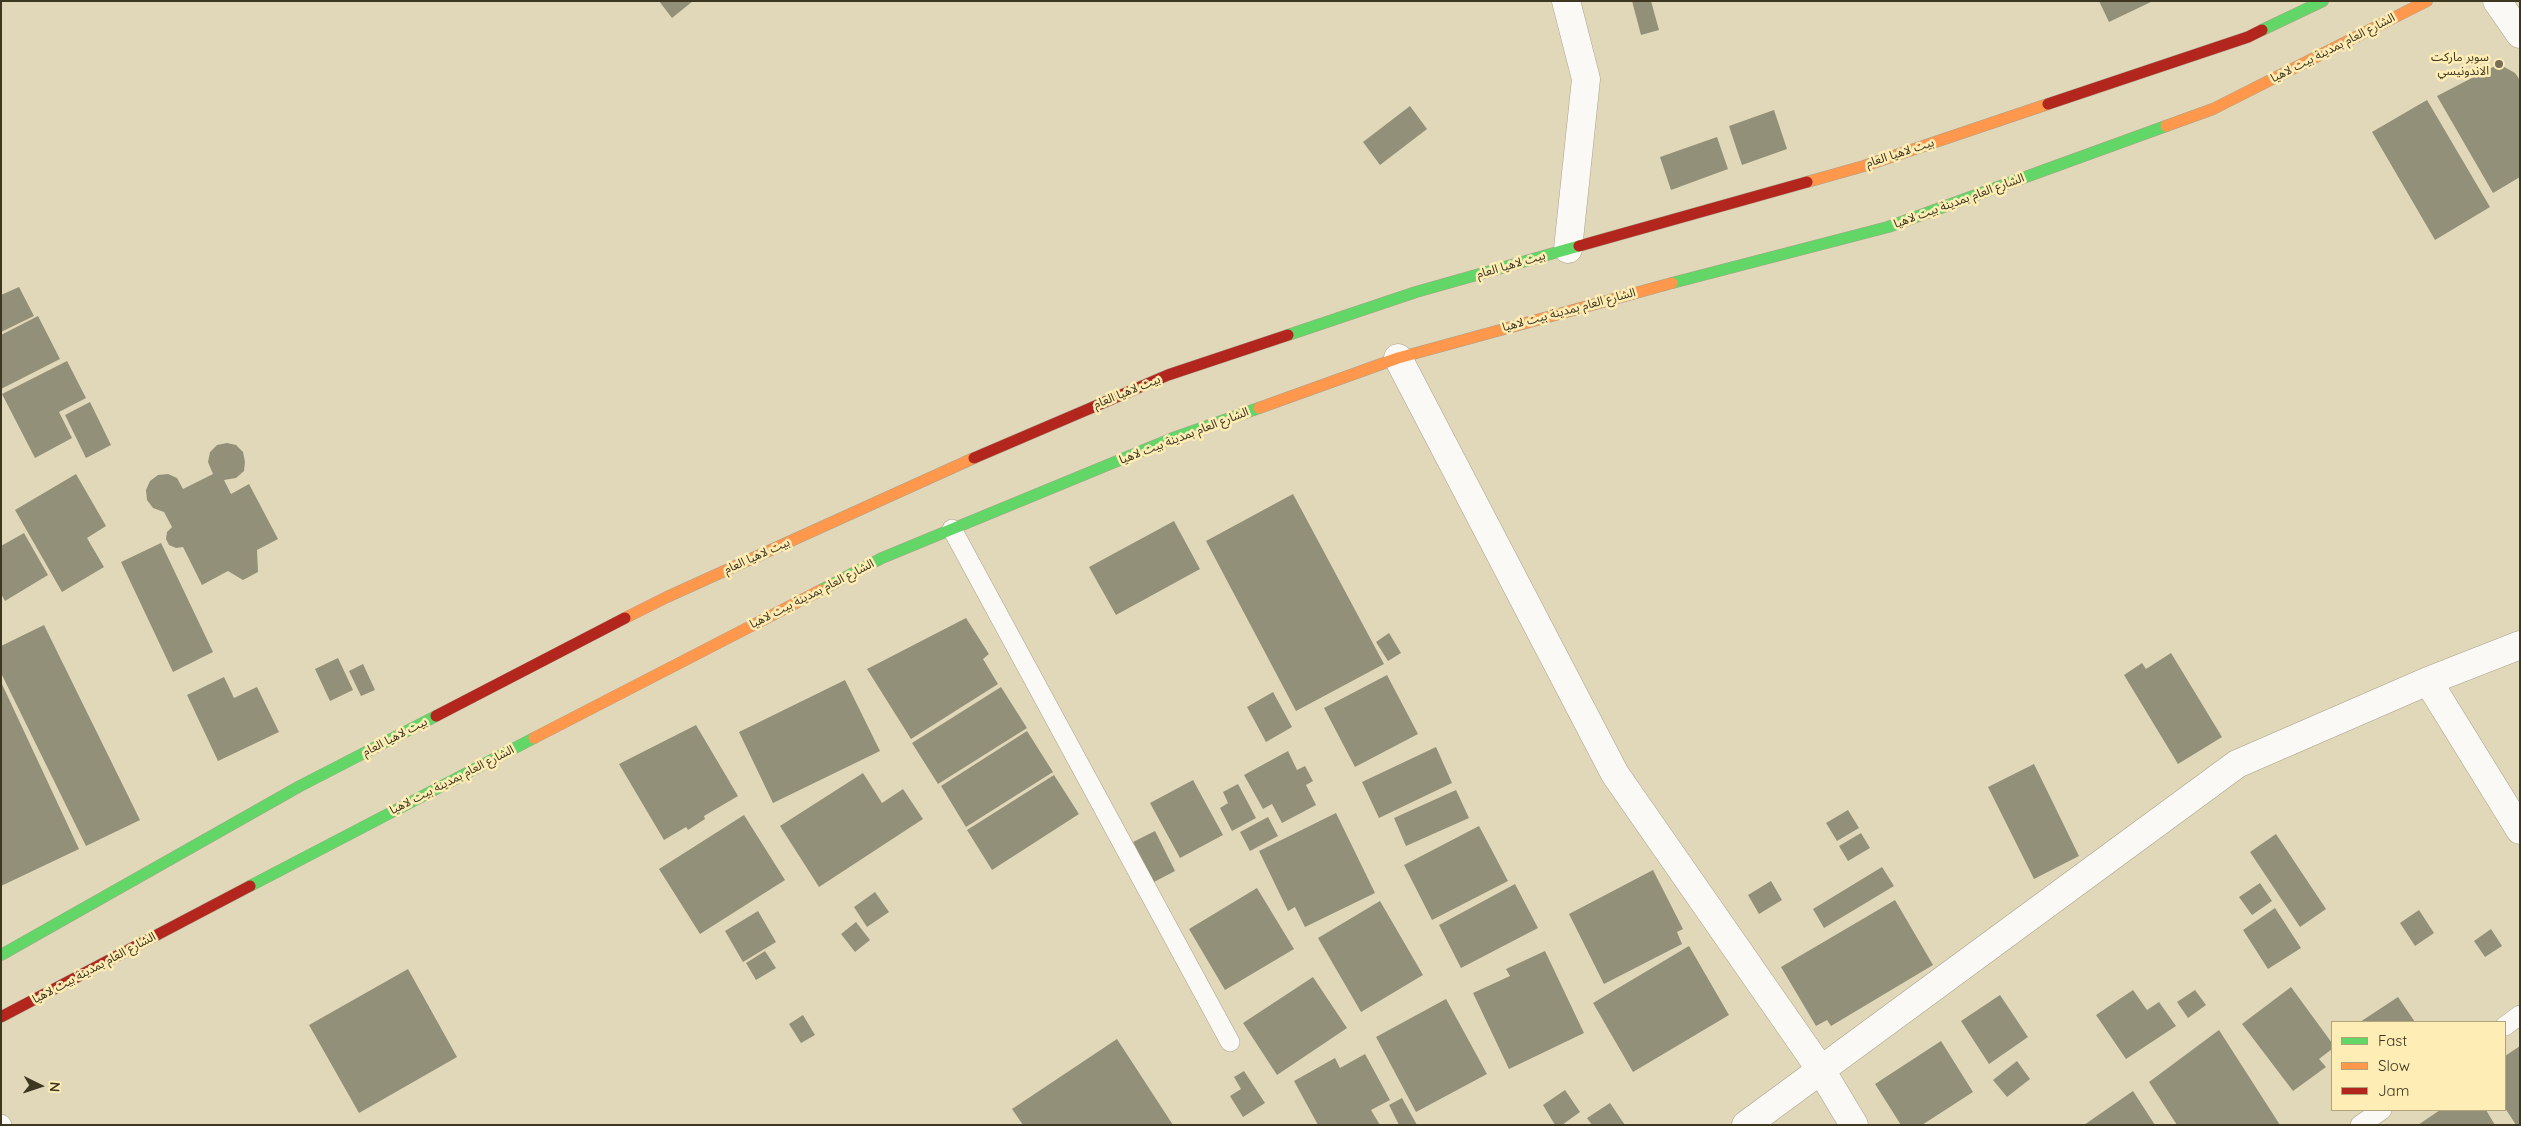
<!DOCTYPE html>
<html>
<head>
<meta charset="utf-8">
<style>
	body { margin:0 }
	#map { position:relative; width:2521px; height:1126px; overflow:hidden; background:#e1d8ba; font-family:Quicksand,sans-serif }
	canvas { display:block }
	.frame { position:absolute; inset:0; border:2px solid #3d3620; pointer-events:none }
	.legend { position:absolute; left:2331px; top:1021px; width:175px; height:90px; box-sizing:border-box; background:#ffedb6; border:1px solid #b1a47a; margin:0; padding:6px 9px; list-style:none; font-size:15px; color:#3d3620 }
	.legend li { display:flex; align-items:center; gap:10px; height:25px }
	.legend b { width:25px; border:1px solid #b1a47a }
	.north { position:absolute; left:15px; top:1061px; width:50px; height:50px; -webkit-text-stroke:4px #ffedb6; paint-order:stroke; rotate:94deg; font-size:14px; font-weight:700; line-height:20px; text-align:center; color:#3d3620 }
	.north::after { content:''; display:block; margin:auto; width:18px; height:22px; background:#3d3620; clip-path:polygon(50% 0,100% 100%,50% 72%,0 100%) }
</style>
</head>
<body>
<div id="map">
<canvas width="2521" height="1126"></canvas>
<div class="frame"></div>
<ul class="legend">
<li><b style="height:6px;background:#63d668"></b>Fast</li>
<li><b style="height:6px;background:#ff974d"></b>Slow</li>
<li><b style="height:6px;background:#b3261e"></b>Jam</li>
</ul>
<div class="north">N</div>
</div>
<script>
const ctx = document.querySelector('canvas').getContext('2d');
ctx.lineJoin = 'round';
function fillPath(path, color) { ctx.fillStyle = color; ctx.fill(path, 'evenodd'); }
const toPath = rows => new Path2D(rows.map(r => 'M' + r).join(''));
function trace(path, color, width, dash) { ctx.strokeStyle = color; ctx.lineWidth = width; ctx.lineCap = dash ? 'butt' : 'round'; ctx.setLineDash(dash || []); ctx.stroke(path); }
function write(font, color, halo, rows, align = 'center') {
  ctx.font = font + ' Quicksand,"Noto Sans Arabic",sans-serif'; ctx.lineWidth = 5; ctx.setLineDash([]); ctx.textBaseline = 'middle'; ctx.strokeStyle = halo; ctx.fillStyle = color; for (const [text, x, y, turn = 0] of rows) {
    ctx.save(); ctx.translate(x, y); ctx.rotate((+turn || 0) * Math.PI / 180); ctx.textAlign = isNaN(turn) ? turn : align; if (halo) ctx.strokeText(text, 0, 0); ctx.fillText(text, 0, 0); ctx.restore();
  }
}
const building = toPath([
	[659,1,693,1,672,18],
	[1632,1,1651,1,1659,30,1641,35],
	[2099,1,2153,1,2109,22],
	[2499,64,2515,73,2520,80,2520,177,2493,193,2437,96],
	[2427,100,2490,207,2435,240,2372,132],
	[1410,106,1427,129,1380,165,1363,142],
	[1774,110,1787,149,1742,165,1729,126],
	[1717,137,1728,169,1671,190,1660,157],
	[19,287,34,316,1,332,1,295],
	[38,316,60,359,1,389,1,335],
	[67,361,86,398,59,412,72,438,35,458,2,394],
	[90,402,111,445,86,458,65,415],
	[227,443,236,445,243,452,245,462,244,471,236,478,224,480,231,494,249,484,278,539,257,550,258,572,243,580,228,571,202,585,183,547,176,548,169,545,166,539,167,532,172,527,164,512,153,508,147,500,146,490,150,481,158,475,168,474,177,478,183,489,213,474,208,462,210,452,217,445],
	[76,474,106,526,87,538,104,567,62,592,15,510],
	[1293,494,1384,664,1296,711,1206,541],
	[1174,521,1200,569,1116,615,1089,567],
	[24,533,48,575,5,601,1,594,1,546],
	[161,543,213,652,173,672,121,562],
	[966,618,989,654,983,659,998,684,911,739,867,669],
	[44,625,140,820,86,846,1,673,1,646],
	[1389,633,1401,653,1388,661,1376,642],
	[2171,653,2222,737,2178,764,2124,675,2142,663,2146,669],
	[338,658,353,690,330,701,315,669],
	[363,664,375,690,361,696,349,671],
	[1387,675,1418,734,1355,767,1324,708],
	[224,677,234,698,257,687,279,732,218,761,187,695],
	[845,680,880,751,773,803,739,732],
	[1,682,79,849,1,886],
	[1001,687,1027,728,938,784,912,743],
	[1273,692,1292,727,1266,742,1247,707],
	[696,725,738,796,704,816,705,819,688,830,686,827,664,840,619,764],
	[1027,731,1053,772,966,827,941,786],
	[1436,747,1452,783,1379,818,1362,782],
	[1288,751,1297,770,1305,766,1313,781,1306,785,1316,805,1282,823,1272,804,1263,809,1244,775],
	[2034,764,2079,856,2034,879,1988,787],
	[863,773,882,803,903,789,923,819,819,887,780,826],
	[1054,775,1079,814,992,870,967,830],
	[1193,780,1223,835,1180,858,1150,803],
	[1238,784,1256,818,1232,831,1220,808,1228,803,1223,792],
	[1456,790,1469,818,1406,846,1394,818],
	[1848,810,1859,828,1837,841,1826,823],
	[1336,813,1375,893,1305,927,1295,907,1288,911,1259,851],
	[744,815,785,880,700,934,659,869],
	[1268,817,1278,836,1250,851,1240,832],
	[1479,826,1508,881,1432,920,1404,865],
	[1155,831,1175,871,1154,882,1133,842],
	[1861,833,1870,848,1848,861,1839,846],
	[2276,834,2326,909,2300,927,2250,852],
	[1882,867,1894,886,1824,928,1813,909],
	[1653,870,1683,929,1677,932,1682,944,1604,984,1569,914],
	[1771,881,1782,900,1759,914,1748,895],
	[2260,883,2272,901,2252,915,2239,897],
	[1515,884,1538,928,1461,968,1439,925],
	[1257,888,1294,949,1225,990,1189,929],
	[875,892,889,912,867,927,854,907],
	[1895,900,1933,965,1831,1026,1827,1020,1816,1026,1781,967],
	[1380,901,1423,975,1361,1012,1318,938],
	[2275,908,2301,948,2268,969,2243,930],
	[2419,910,2434,933,2415,946,2400,923],
	[758,911,776,942,743,962,725,931],
	[856,922,870,940,855,952,841,934],
	[2491,929,2502,946,2485,957,2474,941],
	[1689,946,1729,1015,1633,1072,1593,1003],
	[765,951,776,968,756,980,746,963],
	[1545,951,1584,1033,1509,1069,1473,993,1510,976,1506,969],
	[408,969,457,1057,359,1113,309,1025],
	[1313,977,1347,1028,1277,1075,1243,1023],
	[2291,987,2332,1043,2332,1049,2319,1059,2326,1067,2293,1091,2242,1024],
	[2133,990,2147,1010,2159,1002,2176,1026,2126,1059,2096,1015],
	[2195,990,2206,1005,2188,1018,2177,1002],
	[2000,995,2028,1037,1989,1064,1961,1021],
	[2398,997,2415,1022,2360,1022],
	[1446,999,1487,1074,1416,1112,1376,1037],
	[803,1015,815,1035,801,1043,789,1024],
	[2219,1030,2280,1125,2177,1125,2149,1082],
	[1117,1039,1173,1125,1023,1125,1012,1109],
	[1941,1041,1973,1092,1922,1125,1901,1125,1875,1084],
	[2520,1046,2520,1125,2516,1125,2505,1108,2505,1056],
	[1365,1054,1390,1100,1371,1110,1380,1125,1318,1125,1294,1081,1335,1058,1340,1068],
	[2017,1061,2030,1079,2007,1097,1993,1080],
	[1244,1071,1265,1103,1243,1117,1230,1096,1241,1089,1234,1077],
	[1565,1090,1580,1112,1562,1125,1555,1125,1543,1105],
	[2133,1091,2155,1125,2084,1125],
	[1402,1098,1417,1125,1399,1125,1389,1105],
	[1610,1103,1625,1125,1592,1125,1587,1118],
	[2440,1110,2486,1110,2495,1125,2418,1125]
]);
const lane = toPath([
	[952,529,1230,1042],
	[2505,1026,2520,1015],
	[1,1124,2,1125],
	[2360,1125,2382,1110]
]);
const street = toPath([
	[1566,1,1586,79,1568,249],
	[2497,1,2520,34],
	[1398,358,1615,774,1821,1070,1854,1125],
	[2428,681,2520,830],
	[1746,1125,2237,764,2428,681,2520,645]
]);
const fast = toPath([
	[2262,30,2323,1],
	[1672,283,1888,227,2166,126],
	[1288,335,1416,292,1579,246],
	[821,590,882,558,1173,438,1259,408],
	[250,886,534,738],
	[1,955,300,786,436,716]
]);
const slow = toPath([
	[2166,126,2213,109,2427,1],
	[1807,182,1864,166,2048,104],
	[1259,408,1398,358,1672,283],
	[625,618,667,597,974,458],
	[534,738,821,590]
]);
const jam = toPath([
	[2048,104,2248,37,2262,30],
	[1579,246,1807,182],
	[974,458,1168,375,1288,335],
	[436,716,625,618],
	[1,1017,250,886]
]);
const markers = [
	[2499,64,5,"#766f56"]
];
const streetNames = [
	["الشارع العام بمدينة بيت لاهيا",2333,48,-27],
	["بيت لاهيا العام",1900,153,-18],
	["الشارع العام بمدينة بيت لاهيا",1959,201,-20],
	["بيت لاهيا العام",1511,265,-16],
	["الشارع العام بمدينة بيت لاهيا",1569,310,-15],
	["بيت لاهيا العام",1127,392,-22],
	["الشارع العام بمدينة بيت لاهيا",1184,436,-21],
	["بيت لاهيا العام",757,556,-24],
	["الشارع العام بمدينة بيت لاهيا",812,594,-27],
	["بيت لاهيا العام",395,737,-27],
	["الشارع العام بمدينة بيت لاهيا",452,780,-27],
	["الشارع العام بمدينة بيت لاهيا",94,968,-28]
];
const poiNames = [
	["سوبر ماركت",2489,57],
	["الاندونيسي",2489,71]
];
fillPath(building, '#939079');
trace(lane, '#a8a18a', 20);
trace(street, '#a8a18a', 29);
trace(fast, '#a8a18a', 12);
trace(slow, '#a8a18a', 12);
trace(jam, '#a8a18a', 12);
trace(lane, '#faf9f5', 19);
trace(street, '#faf9f5', 28);
trace(fast, '#63d668', 11);
trace(slow, '#ff974d', 11);
trace(jam, '#b3261e', 11);
for (const [x, y, r, color] of markers) { const dot = new Path2D(); dot.arc(x, y, r, 0, 2 * Math.PI); ctx.fillStyle = color; ctx.fill(dot); trace(dot, '#ffedb6', 2); }
write('12px', '#3d3620', '#ffedb6', streetNames);
write('12px', '#3d3620', '#ffedb6', poiNames, 'right');
</script>
</body>
</html>
